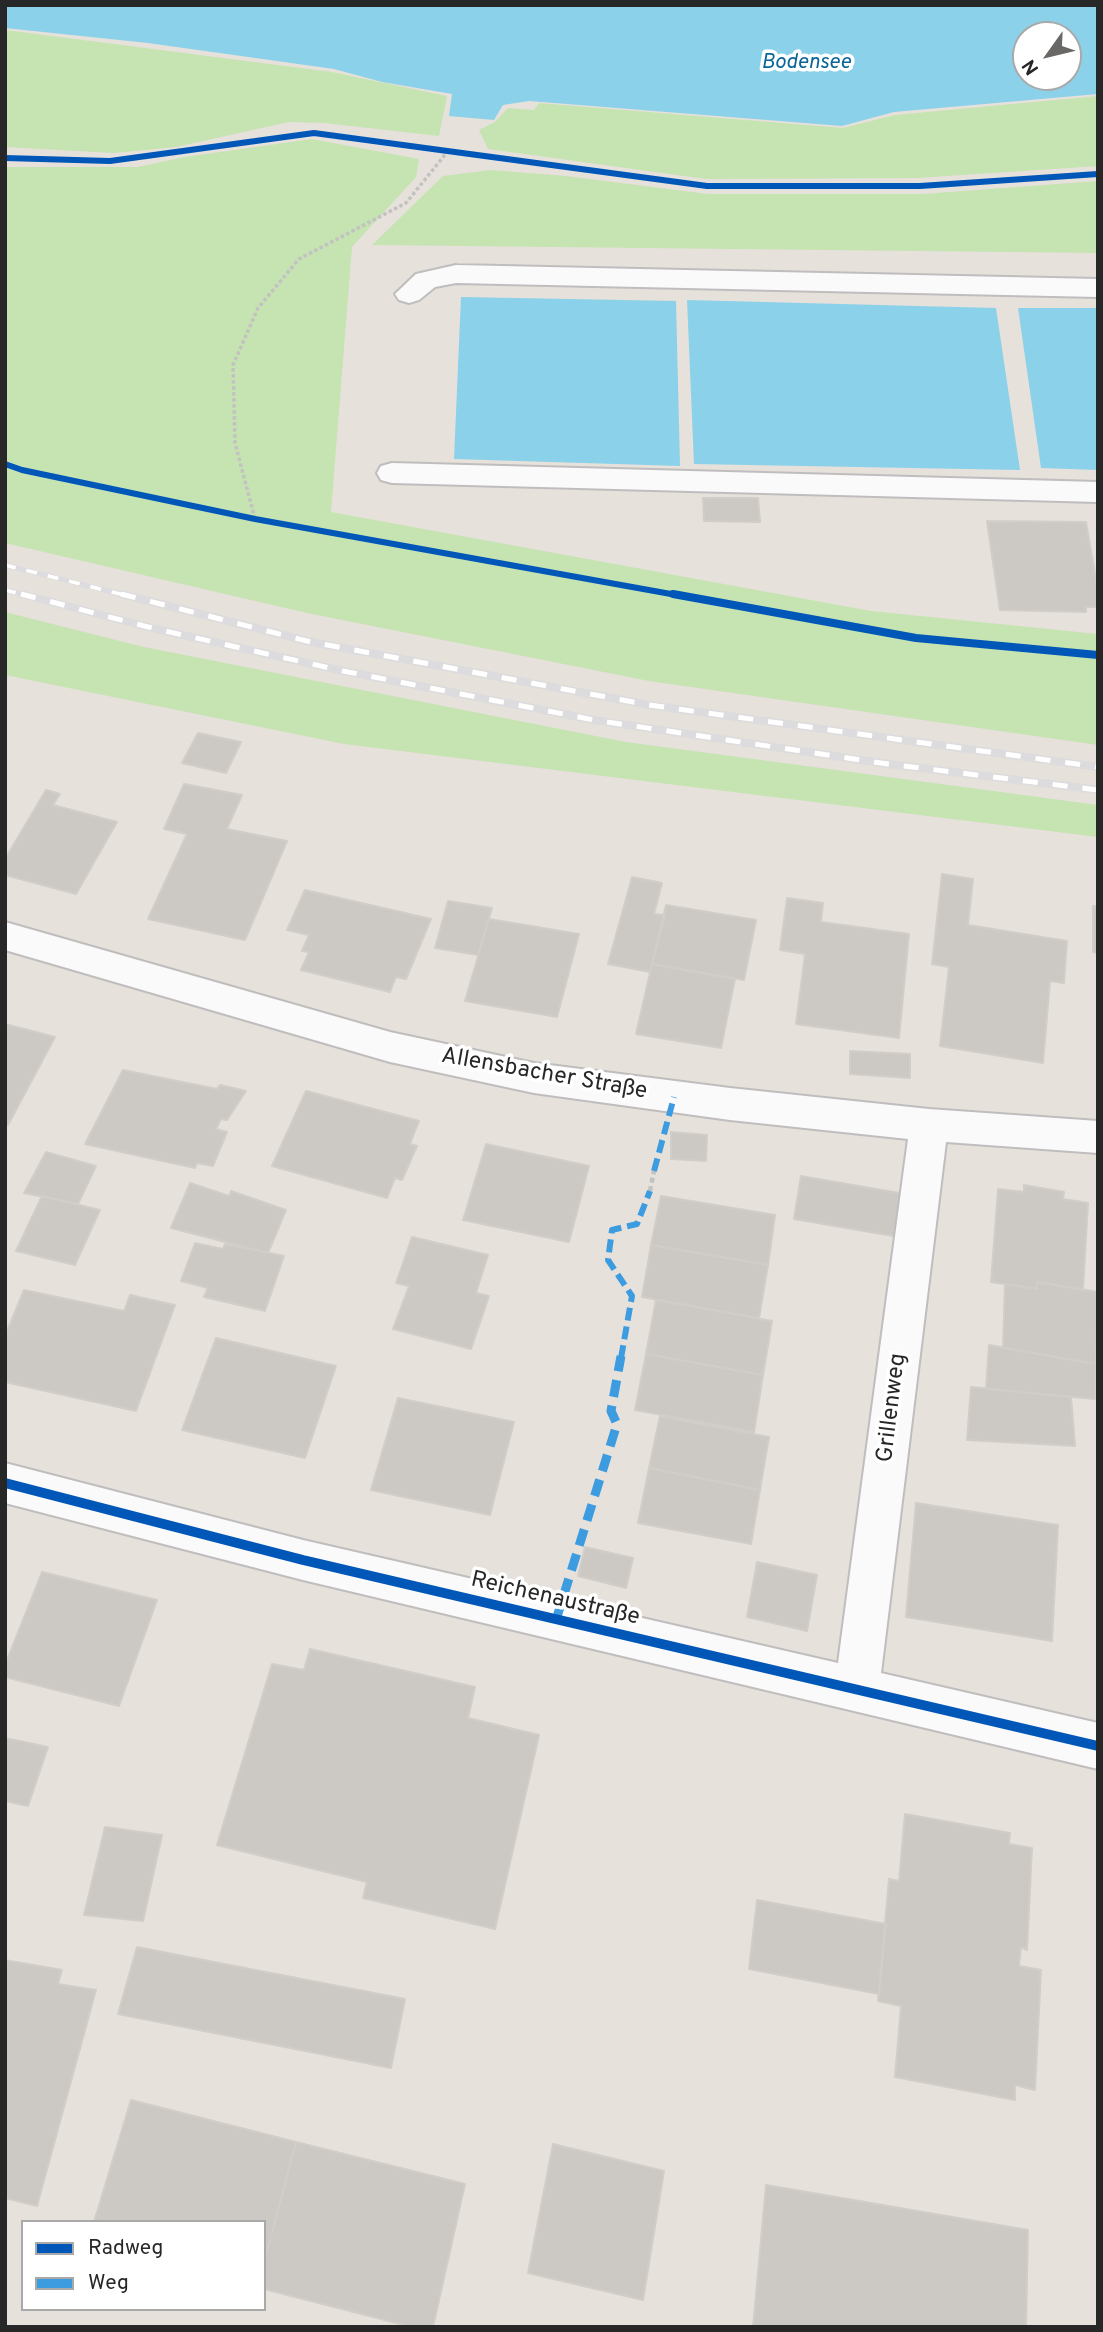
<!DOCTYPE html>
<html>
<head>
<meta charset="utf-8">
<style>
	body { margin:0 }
	#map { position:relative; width:1103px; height:2332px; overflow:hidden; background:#e6e1db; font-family:Overpass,sans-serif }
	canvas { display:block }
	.frame { position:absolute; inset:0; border:7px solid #272727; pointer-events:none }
	.legend { position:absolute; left:21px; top:2220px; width:245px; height:91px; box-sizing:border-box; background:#fff; border:2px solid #a9a9a9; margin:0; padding:9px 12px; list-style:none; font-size:21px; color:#272727 }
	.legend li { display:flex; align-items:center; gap:14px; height:35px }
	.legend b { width:35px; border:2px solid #a9a9a9 }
	.north { position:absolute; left:1012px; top:21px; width:70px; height:70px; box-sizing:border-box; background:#fff; border:2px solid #a9a9a9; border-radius:50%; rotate:236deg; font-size:19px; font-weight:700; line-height:28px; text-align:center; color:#272727 }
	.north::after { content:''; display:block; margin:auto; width:24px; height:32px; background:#6a6866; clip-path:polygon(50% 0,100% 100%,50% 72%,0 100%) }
</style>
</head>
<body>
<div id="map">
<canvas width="1103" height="2332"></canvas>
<div class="frame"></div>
<ul class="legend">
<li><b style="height:9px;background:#0057b8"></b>Radweg</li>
<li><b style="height:9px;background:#3d9ce0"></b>Weg</li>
</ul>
<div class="north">N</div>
</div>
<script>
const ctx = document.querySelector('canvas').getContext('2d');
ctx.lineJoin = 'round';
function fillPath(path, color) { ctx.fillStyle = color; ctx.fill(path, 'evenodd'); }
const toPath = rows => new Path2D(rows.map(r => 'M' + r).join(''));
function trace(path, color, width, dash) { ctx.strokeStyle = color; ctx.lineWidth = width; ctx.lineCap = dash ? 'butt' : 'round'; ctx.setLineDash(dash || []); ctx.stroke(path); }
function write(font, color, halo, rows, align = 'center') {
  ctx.font = font + ' Overpass,sans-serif'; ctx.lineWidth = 7; ctx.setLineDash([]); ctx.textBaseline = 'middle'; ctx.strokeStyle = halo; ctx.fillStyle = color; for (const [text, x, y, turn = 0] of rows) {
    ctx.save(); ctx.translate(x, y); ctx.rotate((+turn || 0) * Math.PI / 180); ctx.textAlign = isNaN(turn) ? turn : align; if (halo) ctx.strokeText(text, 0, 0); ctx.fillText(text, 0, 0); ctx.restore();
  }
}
const green = toPath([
	[5,30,332,72,447,96,439,136,324,123,289,122,176,147,113,153,5,147],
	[1098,96,1098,166,917,178,706,179,488,149,479,130,495,122,508,108,534,110,539,103,843,128,895,115],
	[312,139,419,159,416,177,352,247,331,512,871,611,1098,634,1098,745,649,681,307,613,5,543,5,167,137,167,185,157],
	[491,170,566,176,708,194,923,194,1098,181,1098,253,372,245,443,176],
	[5,612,144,647,626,742,1098,805,1098,837,344,744,5,675]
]);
const water = toPath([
	[5,5,1098,5,1098,94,894,112,842,126,529,101,503,105,494,120,449,116,452,94,382,82,334,69,148,43,5,28],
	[1026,35,1068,35,1068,77,1026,77],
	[461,297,676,301,680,466,454,459],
	[687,300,996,308,1020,470,694,464],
	[1018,308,1098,308,1098,470,1041,468]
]);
const building = toPath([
	[703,498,758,498,760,522,704,521,703,498],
	[987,521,1086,522,1098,591,1098,607,1086,607,1086,612,1000,610,987,521],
	[198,733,241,742,226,773,182,763,198,733],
	[184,784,242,795,227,829,287,841,245,940,148,919,187,834,164,829,184,784],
	[46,790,60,794,53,805,117,822,76,894,5,875,5,859,46,790],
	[942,874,973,879,968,925,1067,941,1064,983,1050,981,1043,1063,940,1046,949,967,932,964,942,874],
	[632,877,662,883,654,914,665,915,650,972,608,964,632,877],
	[305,890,431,919,406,979,396,977,390,992,301,970,309,952,302,951,309,935,287,930,305,890],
	[787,898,823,903,821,922,909,934,899,1038,796,1024,805,954,780,950,787,898],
	[448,901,492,908,478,955,435,948,448,901],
	[666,905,756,920,744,980,652,964,666,905],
	[1093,906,1098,906,1098,953,1093,952,1093,906],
	[489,919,579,934,557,1017,465,1001,489,919],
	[652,964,735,979,721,1048,636,1034,652,964],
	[5,1024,55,1037,8,1125,5,1125,5,1024],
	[850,1051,910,1054,910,1078,850,1074,850,1051],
	[123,1070,217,1089,220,1085,246,1091,227,1120,221,1119,216,1129,227,1132,213,1166,197,1163,195,1168,85,1144,123,1070],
	[306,1091,419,1121,410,1144,417,1146,402,1180,395,1178,387,1198,272,1166,306,1091],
	[671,1132,707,1135,706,1161,671,1159,671,1132],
	[486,1144,589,1166,569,1242,463,1220,486,1144],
	[46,1152,96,1166,78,1204,24,1193,46,1152],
	[801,1176,905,1194,899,1237,794,1219,801,1176],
	[190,1183,229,1196,231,1191,286,1210,268,1253,171,1228,190,1183],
	[1024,1185,1064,1192,1063,1199,1088,1203,1083,1290,1037,1282,1037,1289,991,1282,998,1189,1024,1192,1024,1185],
	[42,1196,100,1210,75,1265,16,1251,42,1196],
	[661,1196,775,1215,768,1265,651,1245,661,1196],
	[412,1237,488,1255,476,1293,489,1296,471,1349,393,1329,409,1286,396,1283,412,1237],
	[195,1243,223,1249,225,1244,284,1256,265,1311,204,1297,208,1288,181,1281,195,1243],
	[651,1245,768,1265,759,1318,642,1297,651,1245],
	[1037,1282,1098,1292,1096,1364,1003,1348,1005,1284,1037,1289,1037,1282],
	[24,1290,124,1311,130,1295,175,1305,136,1411,5,1382,5,1336,24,1290],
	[656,1300,772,1321,763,1375,646,1354,656,1300],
	[216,1338,336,1366,305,1458,182,1430,216,1338],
	[989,1345,1096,1364,1095,1399,986,1389,989,1345],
	[646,1354,763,1375,754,1432,635,1410,646,1354],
	[971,1387,1071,1397,1075,1446,967,1440,971,1387],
	[398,1398,514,1422,490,1515,371,1490,398,1398],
	[660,1416,769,1437,760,1490,649,1468,660,1416],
	[649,1468,760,1490,751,1544,638,1523,649,1468],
	[916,1503,1058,1525,1052,1641,906,1617,916,1503],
	[585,1547,633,1558,626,1588,578,1576,585,1547],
	[757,1562,817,1575,807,1631,747,1617,757,1562],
	[42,1572,157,1600,119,1706,5,1677,5,1665,42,1572],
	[310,1649,475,1687,468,1718,539,1735,495,1929,363,1898,367,1882,217,1845,272,1664,304,1670,310,1649],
	[5,1738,48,1747,28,1806,5,1801,5,1738],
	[905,1814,1010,1833,1009,1844,1032,1848,1027,1950,1021,1947,1019,1966,1041,1970,1035,2090,1015,2085,1015,2100,895,2077,901,2006,878,2001,889,1879,899,1881,905,1814],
	[105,1827,162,1835,143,1921,84,1915,105,1827],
	[757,1900,886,1924,879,1994,749,1969,757,1900],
	[137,1947,405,1999,391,2068,118,2014,137,1947],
	[5,1960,62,1970,58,1984,96,1990,37,2206,5,2198,5,1960],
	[131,2100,296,2142,264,2263,264,2222,94,2222,131,2100],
	[296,2142,465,2184,433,2327,412,2327,264,2289,264,2263,296,2142],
	[553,2144,664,2171,643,2300,528,2273,553,2144],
	[766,2185,1028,2230,1026,2327,753,2327,766,2185]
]);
const pathFar1 = toPath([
	[255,519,235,443,233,365,258,308,299,259,406,203,448,151]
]);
const path = toPath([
	[650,1191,654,1171]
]);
const minor = toPath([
	[456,265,1098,279,1098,297,456,283,435,287,419,300,409,303,399,300,395,294,416,274,456,265],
	[392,463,1098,482,1098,502,392,483,381,480,377,473,381,466,392,463],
	[5,922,390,1032,534,1063,730,1088,929,1109,1098,1121,1098,1153,946,1142,881,1673,1098,1723,1098,1769,303,1580,5,1503,5,1463,303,1540,838,1663,908,1139,730,1120,534,1093,390,1062,5,950,5,922]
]);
const railFar1 = toPath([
	[5,565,128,596],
	[5,590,28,596]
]);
const rail = toPath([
	[21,594,156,629,343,671,594,720,888,764,1098,790],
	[121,594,311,642,649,705,1098,767]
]);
const quietFar1 = toPath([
	[654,1171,674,1097],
	[621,1358,632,1296,608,1260,612,1230,637,1224,650,1191]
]);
const quiet = toPath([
	[556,1620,617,1424,611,1411,621,1356]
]);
const cyclewayFar2 = toPath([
	[5,158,110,161,314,133,707,186,920,186,1098,174],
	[5,464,22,470,255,519,682,596]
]);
const cyclewayFar1 = toPath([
	[673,594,916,638,1098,655]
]);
const cycleway = toPath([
	[5,1483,303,1560,1098,1746]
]);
const farWaternames = [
	["Bodensee",806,64]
];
const streetNames = [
	["Allensbacher Straße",544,1075,10],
	["Grillenweg",893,1408,-83],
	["Reichenaustraße",555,1600,13]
];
fillPath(green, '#c6e3b2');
fillPath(water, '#8cd1ea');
fillPath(building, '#ccc9c5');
trace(building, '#d1cdc8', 2);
trace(minor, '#bfbdbd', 4);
trace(pathFar1, '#c2c2c1', 3.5, [3.5, 2.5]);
trace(path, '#c2c2c1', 4.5, [5, 3.5]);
fillPath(minor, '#fbfafa');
trace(railFar1, '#dcdbdd', 5);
trace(rail, '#dcdbdd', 8);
trace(railFar1, '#fff', 3.5, [11]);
trace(rail, '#fff', 5, [15]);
trace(quietFar1, '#3d9ce0', 6, [13, 6]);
trace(quiet, '#3d9ce0', 9, [17, 9]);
trace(cyclewayFar2, '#0057b8', 6);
trace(cyclewayFar1, '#0057b8', 8);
trace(cycleway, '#0057b8', 10);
write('italic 21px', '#096598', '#fff', farWaternames);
write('23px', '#272727', '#fff', streetNames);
</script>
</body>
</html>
